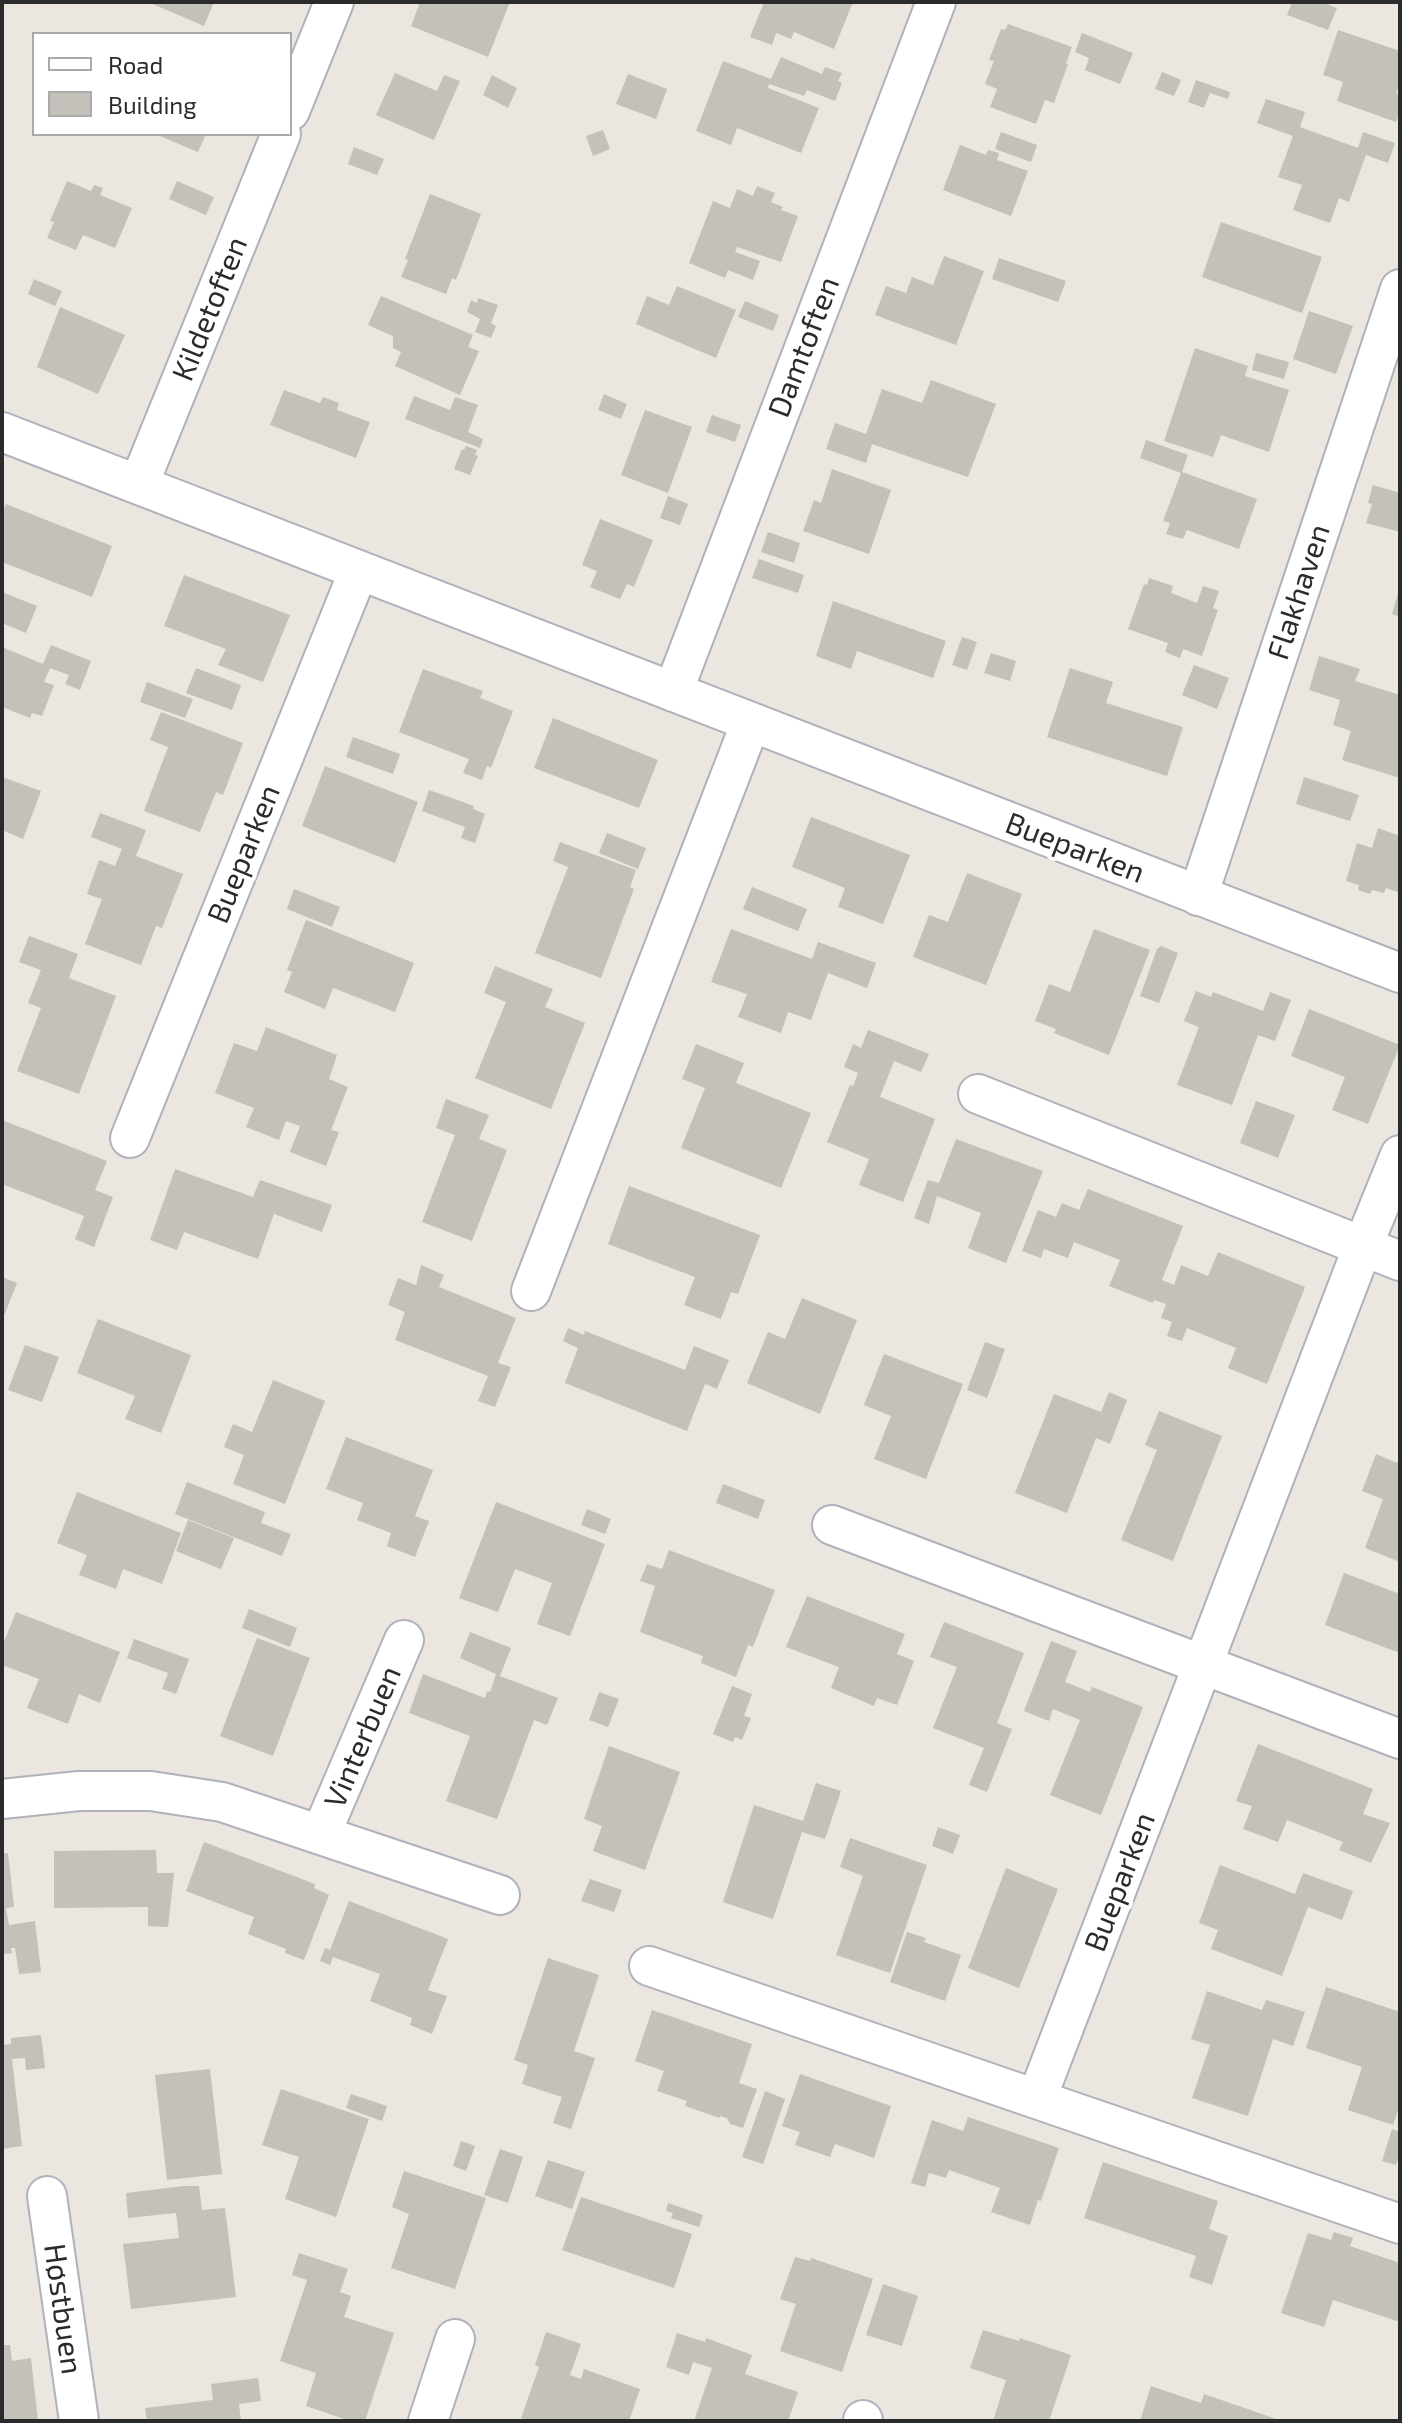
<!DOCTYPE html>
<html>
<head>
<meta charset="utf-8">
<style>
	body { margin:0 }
	#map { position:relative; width:1402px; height:2423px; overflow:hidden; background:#ebe6df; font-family:"Exo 2",sans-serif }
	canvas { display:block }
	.frame { position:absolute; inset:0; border:4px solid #2b2b2b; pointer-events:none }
	.legend { position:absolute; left:32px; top:32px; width:260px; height:104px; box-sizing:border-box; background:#fff; border:2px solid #aaa; margin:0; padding:10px 14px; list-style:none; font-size:24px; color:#2b2b2b }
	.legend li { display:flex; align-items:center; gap:16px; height:40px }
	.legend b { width:40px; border:2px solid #aaa }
</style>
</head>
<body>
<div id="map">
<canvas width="1402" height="2423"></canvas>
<div class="frame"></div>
<ul class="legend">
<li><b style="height:10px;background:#fff"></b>Road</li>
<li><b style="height:22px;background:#c4c0ba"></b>Building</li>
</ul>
</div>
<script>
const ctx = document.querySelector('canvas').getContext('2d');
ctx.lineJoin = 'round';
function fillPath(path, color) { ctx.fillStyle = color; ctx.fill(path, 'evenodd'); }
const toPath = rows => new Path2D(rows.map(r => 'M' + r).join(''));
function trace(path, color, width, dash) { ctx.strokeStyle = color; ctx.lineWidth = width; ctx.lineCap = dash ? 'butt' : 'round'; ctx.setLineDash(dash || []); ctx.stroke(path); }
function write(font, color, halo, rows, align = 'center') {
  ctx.font = font + ' "Exo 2",sans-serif'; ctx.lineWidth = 8; ctx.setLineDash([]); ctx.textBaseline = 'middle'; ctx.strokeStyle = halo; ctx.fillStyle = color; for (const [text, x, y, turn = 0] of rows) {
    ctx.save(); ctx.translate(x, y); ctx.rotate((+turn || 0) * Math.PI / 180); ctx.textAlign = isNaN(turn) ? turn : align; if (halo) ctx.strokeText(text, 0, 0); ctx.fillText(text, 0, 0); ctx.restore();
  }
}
const building = toPath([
	[148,2,214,2,204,26],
	[420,2,510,2,488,57,411,26],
	[764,2,853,2,834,49,794,32,791,39,776,33,772,45,750,37],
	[1292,2,1321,2,1337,8,1328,30,1287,15],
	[1008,24,1072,47,1066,64,1068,64,1054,103,1045,100,1036,124,990,107,997,89,985,84,994,61,989,60,1001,29,1005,30],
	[1338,30,1400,51,1400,82,1396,93,1400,95,1400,112,1396,122,1337,101,1343,82,1323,75],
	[1082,33,1133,53,1120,84,1085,70,1089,58,1075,52],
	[781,57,822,74,825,67,842,73,838,81,842,83,835,101,807,90,804,96,769,84,768,88,819,108,801,153,737,128,731,145,696,131,723,61,771,79],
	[1162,72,1181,80,1174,96,1155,89],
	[395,73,437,91,444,75,460,81,434,140,376,115],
	[628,74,667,89,656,119,616,104],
	[492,75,517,88,508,108,483,95],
	[1196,80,1230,92,1228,99,1210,93,1204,108,1188,102],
	[1266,99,1305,112,1300,127,1358,148,1363,132,1395,143,1388,163,1366,155,1349,202,1339,198,1330,223,1293,210,1302,185,1278,177,1293,136,1257,123],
	[603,130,610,149,593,156,586,136],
	[1001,132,1037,145,1031,162,995,149],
	[155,134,206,134,198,152],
	[960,145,986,155,988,150,999,153,997,160,1028,171,1011,216,943,190],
	[354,147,384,159,377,175,348,164],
	[67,181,91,191,94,185,103,188,100,195,132,208,115,248,83,235,76,250,47,238,54,222,50,221],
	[177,181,214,197,206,215,169,199],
	[757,186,775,193,771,202,783,207,781,210,798,216,781,262,737,247,735,252,760,261,753,280,728,270,725,278,689,263,713,201,730,208,737,189,753,196],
	[430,194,481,214,456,280,452,278,446,294,401,277,408,260,405,259],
	[1221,222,1322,257,1302,313,1202,277],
	[944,256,984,271,956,345,875,315,886,286,906,293,912,277,933,285],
	[999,258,1066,281,1058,302,992,279],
	[34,279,62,291,55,306,28,294],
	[677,286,736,310,716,358,636,324,647,296,669,305],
	[381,296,473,335,468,347,479,351,460,395,395,366,401,352,393,348,393,336,368,325],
	[478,298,498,305,491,323,496,326,491,338,475,332,480,319,467,312,471,300,477,303],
	[745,301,779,315,773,331,738,317],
	[60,307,125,335,98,394,37,367],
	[1309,311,1353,326,1336,374,1293,359],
	[1195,348,1248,366,1245,376,1289,390,1269,452,1221,435,1213,457,1164,441],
	[1256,353,1289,362,1284,379,1252,370],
	[931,380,996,404,968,477,872,444,866,463,826,449,835,423,866,434,882,389,922,403],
	[284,390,320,403,323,397,339,403,337,410,370,422,356,458,270,425],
	[604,394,627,404,621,419,598,410],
	[414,396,450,410,455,397,478,405,468,432,483,439,480,448,405,419],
	[645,410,692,427,668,493,621,475],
	[712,415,741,425,735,442,706,432],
	[1146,440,1188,455,1182,472,1257,499,1239,549,1187,530,1183,539,1166,534,1170,523,1163,521,1181,473,1140,458],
	[466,446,477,450,475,455,478,456,470,475,454,469,462,449,464,450],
	[832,469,891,490,869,554,803,531,814,500,821,503],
	[1373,485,1400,493,1400,532,1366,523,1372,504,1368,503],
	[668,496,688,504,680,525,660,518],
	[6,504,112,546,92,597,2,562,2,515],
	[600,519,653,540,634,587,627,584,620,599,590,587,597,571,582,565],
	[768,532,800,543,794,563,761,552],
	[759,559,804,575,798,593,752,578],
	[184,575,290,615,263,682,218,665,226,649,164,626],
	[1149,578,1173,586,1171,593,1197,603,1203,586,1219,591,1213,608,1218,610,1202,656,1183,649,1180,658,1165,652,1168,643,1128,629,1143,587,1144,584,1147,585],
	[1399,590,1400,590,1400,617,1392,614],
	[2,592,37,606,26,633,2,623],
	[833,601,946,641,933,678,857,651,851,669,816,656],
	[962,637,977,642,967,670,952,665],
	[51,645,91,661,80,690,65,684,69,675,50,668,44,682,54,685,42,716,32,713,30,718,2,707,2,647,43,664],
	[991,653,1016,661,1010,681,984,673],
	[1319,656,1360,669,1355,681,1400,695,1400,778,1342,760,1351,731,1333,725,1340,700,1309,690],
	[1194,665,1229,678,1217,709,1182,695],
	[196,668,241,685,232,710,186,693],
	[1070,668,1113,682,1106,703,1183,727,1167,776,1047,737],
	[423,669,483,691,480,698,513,711,491,768,487,766,482,780,463,773,469,759,399,732],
	[147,682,193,699,185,718,140,702],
	[161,712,243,743,223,795,216,792,200,832,144,811,168,747,150,740],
	[553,718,658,760,639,808,534,768],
	[353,737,400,754,393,774,346,757],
	[325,766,418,802,395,863,302,826],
	[2,777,41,791,23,839,2,830],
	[1304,777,1359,795,1350,821,1296,804],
	[429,790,474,806,473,809,485,814,475,843,461,838,465,827,422,811],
	[100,813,146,830,136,856,183,874,162,928,156,926,141,965,85,944,102,899,87,894,99,860,115,866,122,849,91,837],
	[811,817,910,855,883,924,838,907,845,888,792,867],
	[1378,828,1400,836,1400,893,1386,888,1384,893,1372,890,1370,894,1358,890,1359,885,1346,881,1357,843,1372,848],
	[607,833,646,848,638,869,599,853],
	[560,842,636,870,630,887,634,889,601,978,535,953,568,867,553,861],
	[967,873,1022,894,986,985,913,957,929,915,948,922],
	[752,887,807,909,798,931,743,909],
	[294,889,340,907,332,927,287,909],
	[306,920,414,963,395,1012,333,988,325,1009,284,992,292,972,287,970],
	[731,929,812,959,818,942,876,963,867,988,828,973,811,1020,788,1012,781,1033,738,1017,747,994,711,982],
	[1094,929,1150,950,1109,1055,1054,1033,1056,1029,1035,1021,1049,984,1070,992],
	[29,936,78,954,69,978,116,996,79,1094,17,1071,41,1008,28,1003,41,970,19,962],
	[1161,946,1178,953,1159,1003,1140,996,1157,949],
	[495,966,553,989,545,1007,585,1023,551,1109,475,1078,506,1002,484,993],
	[1196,991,1211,997,1213,992,1263,1011,1270,992,1291,1000,1275,1041,1258,1035,1232,1105,1177,1085,1199,1027,1184,1021],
	[1309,1009,1400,1045,1368,1124,1332,1110,1345,1077,1291,1056],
	[266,1027,337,1055,329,1079,348,1087,331,1130,339,1132,326,1166,290,1152,300,1126,286,1121,279,1140,246,1127,254,1108,215,1093,234,1043,257,1051],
	[868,1030,929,1054,921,1072,894,1061,880,1097,935,1119,903,1202,859,1185,869,1159,827,1142,850,1085,853,1086,858,1073,844,1067,853,1044,861,1048],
	[696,1044,744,1063,736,1083,811,1113,781,1188,681,1148,705,1088,682,1079],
	[446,1099,489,1115,479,1139,507,1150,472,1241,422,1222,455,1135,436,1128],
	[1256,1101,1295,1115,1278,1158,1240,1143],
	[2,1120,107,1161,95,1190,113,1197,94,1247,75,1239,84,1216,2,1184],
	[956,1139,1043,1171,1006,1263,968,1248,981,1213,937,1196,929,1224,914,1218,928,1180,939,1183],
	[175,1169,253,1197,260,1180,332,1205,322,1232,274,1214,258,1259,184,1232,177,1250,150,1240],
	[629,1186,760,1235,738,1294,731,1292,721,1319,684,1305,695,1277,608,1244],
	[1088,1189,1183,1226,1162,1280,1174,1285,1181,1265,1208,1276,1218,1252,1305,1287,1267,1384,1228,1368,1236,1348,1187,1328,1182,1341,1167,1336,1172,1322,1161,1318,1166,1304,1154,1300,1153,1303,1109,1286,1120,1260,1074,1242,1068,1258,1044,1249,1041,1258,1022,1251,1038,1210,1056,1217,1062,1203,1079,1210],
	[421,1265,444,1275,439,1287,516,1318,498,1363,511,1367,495,1407,478,1401,488,1376,395,1340,405,1312,388,1305,398,1278,416,1285],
	[2,1277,17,1283,2,1321],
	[802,1298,857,1320,820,1414,747,1383,768,1332,785,1339],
	[98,1319,191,1355,161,1433,125,1419,135,1396,77,1373],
	[568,1328,584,1335,585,1331,685,1370,694,1346,729,1360,717,1389,705,1384,687,1431,565,1383,578,1348,563,1341],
	[985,1342,1005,1349,987,1398,967,1390],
	[25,1345,59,1357,42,1402,8,1390],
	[884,1354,963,1384,926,1479,874,1459,891,1416,864,1405],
	[273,1380,325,1401,285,1504,233,1484,244,1455,224,1447,233,1424,252,1432],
	[1109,1392,1127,1400,1110,1444,1096,1438,1067,1513,1015,1493,1054,1394,1101,1412],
	[1159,1411,1222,1436,1173,1561,1121,1540,1157,1450,1145,1445],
	[346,1437,433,1470,415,1516,429,1521,415,1557,387,1546,391,1533,357,1520,363,1503,326,1489],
	[1376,1454,1397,1463,1400,1457,1400,1562,1365,1548,1383,1499,1362,1491],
	[187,1482,265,1512,261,1523,291,1534,282,1556,175,1514],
	[723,1484,765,1500,758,1519,716,1503],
	[77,1492,181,1533,162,1584,123,1569,116,1589,79,1575,87,1555,57,1543],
	[496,1502,605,1544,570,1636,537,1624,552,1583,515,1569,498,1612,459,1598],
	[587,1509,611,1519,605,1534,581,1525],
	[188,1520,234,1538,221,1569,176,1551],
	[669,1550,775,1590,753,1647,748,1645,736,1677,701,1663,703,1656,640,1632,655,1586,640,1581,647,1564,662,1569],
	[1344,1573,1400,1594,1400,1653,1325,1625],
	[807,1596,905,1634,897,1654,914,1661,897,1705,877,1698,874,1706,831,1688,839,1667,786,1647],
	[249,1609,297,1628,290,1647,242,1628],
	[16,1612,120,1652,100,1703,79,1694,68,1724,27,1708,39,1679,2,1665,2,1647],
	[944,1622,1024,1653,997,1723,1012,1729,987,1792,969,1785,984,1748,933,1728,957,1667,930,1657],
	[470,1632,511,1648,500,1676,558,1698,547,1725,534,1720,497,1819,446,1801,470,1736,409,1713,423,1674,485,1698,487,1691,490,1692,496,1674,460,1658],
	[257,1638,310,1658,273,1756,220,1736],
	[134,1639,189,1659,176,1694,162,1689,168,1673,127,1658],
	[1051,1641,1077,1651,1065,1682,1090,1692,1092,1687,1143,1707,1101,1815,1050,1795,1080,1720,1053,1709,1049,1721,1024,1711],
	[732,1686,752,1694,744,1716,751,1718,742,1740,735,1737,733,1742,713,1734],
	[599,1692,619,1699,608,1727,589,1720],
	[1258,1744,1373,1789,1363,1814,1390,1823,1371,1863,1339,1850,1343,1842,1287,1820,1278,1842,1243,1829,1252,1806,1236,1801],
	[609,1746,680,1772,645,1870,593,1851,602,1826,584,1819],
	[816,1783,841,1791,825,1839,802,1832,773,1919,723,1902,754,1805,803,1821],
	[938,1827,960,1835,953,1854,932,1846],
	[850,1838,927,1865,890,1973,836,1955,863,1876,840,1867],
	[204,1842,315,1884,314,1888,329,1895,304,1960,285,1953,286,1949,248,1934,254,1917,186,1891],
	[156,1850,157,1873,174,1873,168,1927,148,1926,148,1907,54,1908,54,1851],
	[8,1853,14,1907,6,1908,9,1925,35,1921,41,1972,19,1974,15,1948,11,1948,12,1953,2,1954,2,1854],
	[1220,1865,1295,1894,1303,1873,1353,1891,1342,1920,1308,1907,1282,1976,1211,1949,1218,1930,1199,1923],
	[1006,1868,1058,1889,1019,1988,968,1968],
	[590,1879,622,1890,614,1912,581,1901],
	[349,1901,448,1939,428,1990,447,1996,432,2034,410,2025,412,2018,370,2001,380,1974,333,1957,330,1965,320,1961,325,1948,330,1950],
	[907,1932,926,1938,924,1942,961,1955,945,2001,890,1982],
	[548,1958,599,1975,574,2051,595,2058,571,2129,553,2123,562,2097,522,2084,528,2065,514,2060],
	[1326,1987,1400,2012,1400,2105,1393,2125,1348,2110,1362,2067,1306,2048],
	[1207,1991,1262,2010,1266,2000,1305,2012,1293,2046,1273,2039,1248,2116,1192,2098,1210,2045,1191,2039],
	[652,2010,752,2044,739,2083,757,2089,743,2128,730,2124,727,2118,720,2116,720,2118,685,2106,687,2101,657,2091,664,2071,635,2061],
	[41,2035,45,2068,26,2070,25,2058,12,2059,22,2146,2,2149,2,2045,11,2044,11,2038],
	[210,2069,222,2174,167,2180,155,2075],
	[800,2074,891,2106,874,2158,835,2144,830,2157,795,2145,800,2132,782,2126],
	[281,2089,369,2119,336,2217,285,2199,299,2157,262,2145],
	[765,2091,785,2099,763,2164,742,2157],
	[351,2094,387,2106,382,2121,346,2108],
	[968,2117,1059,2148,1041,2201,1038,2200,1030,2225,991,2212,1000,2188,949,2170,946,2178,929,2173,925,2187,911,2183,932,2120,963,2131],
	[1392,2129,1400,2132,1400,2152,1396,2165,1382,2161],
	[461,2141,475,2146,466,2171,453,2166],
	[500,2149,523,2157,508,2203,484,2195],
	[548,2160,585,2172,572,2209,535,2196],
	[1103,2162,1218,2201,1209,2229,1228,2236,1212,2285,1189,2277,1196,2256,1084,2218],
	[404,2171,486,2198,455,2289,391,2268,409,2214,392,2207],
	[184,2186,199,2186,202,2210,225,2208,236,2297,131,2309,123,2244,179,2238,176,2213,128,2218,126,2193],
	[581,2197,692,2234,674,2288,562,2250],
	[668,2203,703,2215,699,2227,671,2218,673,2213,666,2211],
	[1334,2232,1353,2238,1350,2246,1400,2263,1400,2322,1333,2300,1324,2327,1281,2313,1308,2233,1331,2240],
	[299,2253,348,2269,340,2292,351,2296,344,2317,394,2333,365,2421,350,2421,306,2406,316,2373,280,2361,307,2280,292,2275],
	[795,2257,810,2261,811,2258,873,2279,842,2372,780,2351,796,2304,780,2299],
	[883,2284,918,2296,902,2346,866,2335],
	[983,2330,1019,2341,1020,2338,1071,2355,1049,2421,993,2421,1006,2380,970,2368],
	[546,2332,581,2344,570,2375,581,2379,584,2369,640,2389,629,2421,530,2421,521,2418,539,2367,535,2365],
	[677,2333,705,2342,706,2338,752,2355,745,2374,798,2392,788,2421,694,2421,712,2368,693,2362,689,2375,666,2367],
	[2,2345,10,2345,12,2361,31,2358,38,2421,2,2421],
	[258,2378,261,2401,239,2404,241,2421,147,2421,145,2408,213,2400,211,2384],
	[1151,2386,1201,2403,1204,2394,1282,2421,1140,2421]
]);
const minor = toPath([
	[290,111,334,2],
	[2,432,1400,973],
	[139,484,281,134],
	[673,692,936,2],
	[1198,896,1400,289],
	[978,1094,1400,1261],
	[130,1138,359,570],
	[531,1291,751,722],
	[832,1525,1400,1739],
	[2,1799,79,1791,151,1791,222,1802,500,1895],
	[321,1834,404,1640],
	[649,1966,1400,2224],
	[1037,2098,1363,1246,1400,1155],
	[47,2196,79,2421],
	[428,2421,455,2339],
	[863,2421,863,2420]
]);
const streetNames = [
	["Kildetoften",210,309,-68],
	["Damtoften",804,347,-69],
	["Flakhaven",1299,592,-72],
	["Bueparken",1075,848,21],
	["Bueparken",244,854,-68],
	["Vinterbuen",363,1737,-67],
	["Bueparken",1120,1882,-69],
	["Høstbuen",63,2309,82]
];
fillPath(building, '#c4c0ba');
trace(minor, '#b0b1ba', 42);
trace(minor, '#fff', 38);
write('30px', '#2b2b2b', '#fff', streetNames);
</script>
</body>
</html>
